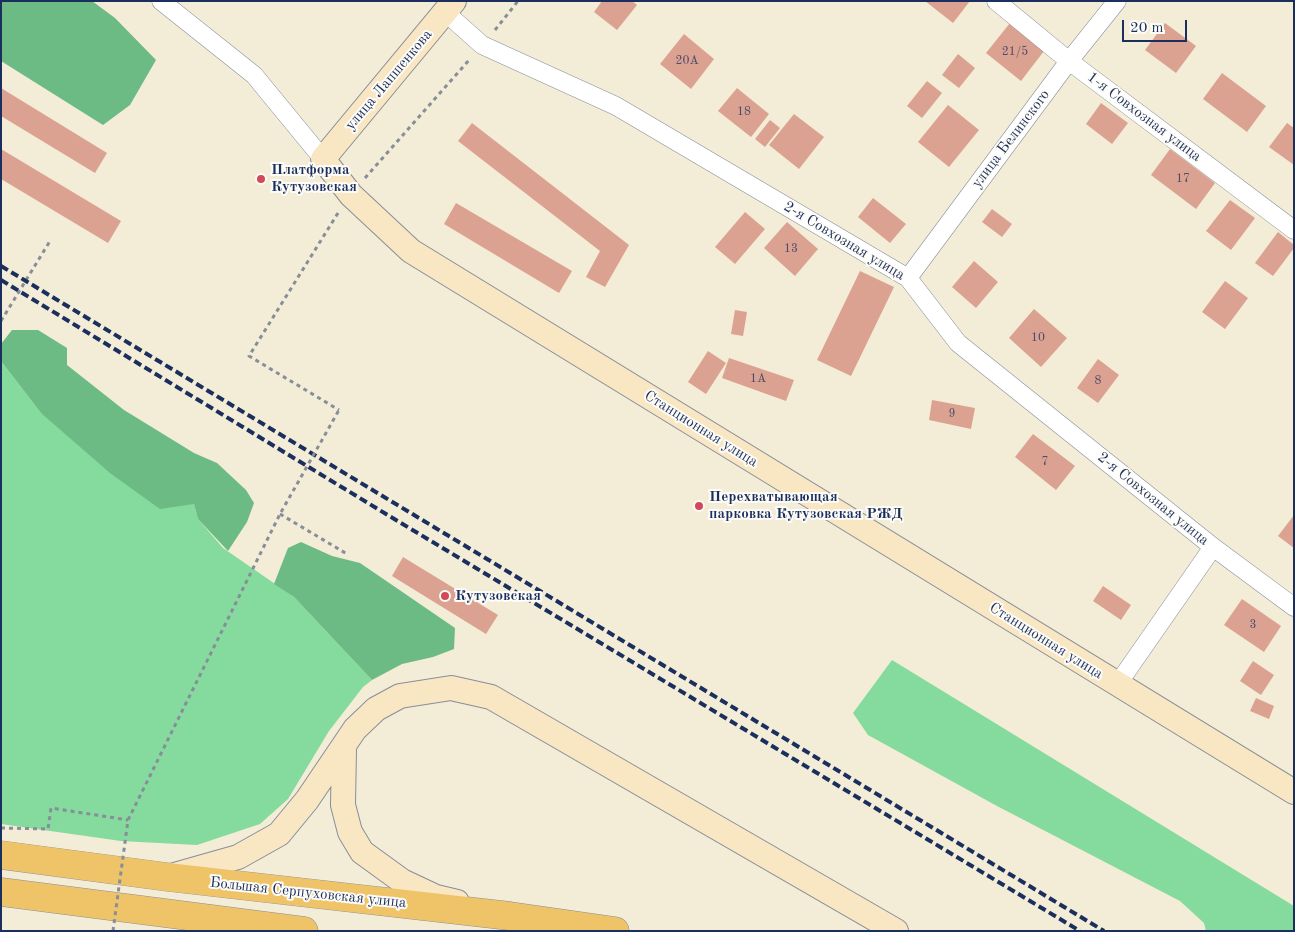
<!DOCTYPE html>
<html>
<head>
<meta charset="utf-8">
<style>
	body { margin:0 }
	#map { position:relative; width:1295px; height:932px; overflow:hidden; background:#f3ecd6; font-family:"Old Standard TT",serif }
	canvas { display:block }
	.frame { position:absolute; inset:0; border:2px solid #1b2f5e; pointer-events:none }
	.scale { position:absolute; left:1122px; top:20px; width:65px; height:22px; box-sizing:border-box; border:2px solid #1b2f5e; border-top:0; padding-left:6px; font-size:15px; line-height:18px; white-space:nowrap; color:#1b2f5e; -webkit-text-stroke:4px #fdfcf7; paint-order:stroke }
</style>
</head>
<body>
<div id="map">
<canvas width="1295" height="932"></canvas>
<div class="frame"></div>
<div class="scale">20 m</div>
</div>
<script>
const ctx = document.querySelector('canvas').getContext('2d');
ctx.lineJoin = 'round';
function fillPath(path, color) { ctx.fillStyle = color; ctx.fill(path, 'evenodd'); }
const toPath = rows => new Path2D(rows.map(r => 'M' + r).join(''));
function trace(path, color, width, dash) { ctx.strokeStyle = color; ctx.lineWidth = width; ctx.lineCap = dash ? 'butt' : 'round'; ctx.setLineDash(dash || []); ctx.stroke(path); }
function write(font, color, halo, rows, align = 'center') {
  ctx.font = font + ' "Old Standard TT",serif'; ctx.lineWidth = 4; ctx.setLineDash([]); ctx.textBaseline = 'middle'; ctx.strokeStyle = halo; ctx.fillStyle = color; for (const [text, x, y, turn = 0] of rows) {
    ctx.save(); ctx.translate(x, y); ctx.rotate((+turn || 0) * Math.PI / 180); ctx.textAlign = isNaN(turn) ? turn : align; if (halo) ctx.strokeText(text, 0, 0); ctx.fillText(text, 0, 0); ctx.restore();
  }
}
const green = toPath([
	[1,361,41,413,194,504,198,519,223,548,294,597,372,680,363,687,329,731,288,799,260,824,197,845,121,841,1,824],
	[892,660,1294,906,1294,931,1206,931,1204,923,1180,901,997,806,868,735,853,713]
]);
const forest = toPath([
	[1,1,92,1,115,18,156,60,130,105,103,125,1,61],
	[12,330,38,330,67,348,67,365,124,410,194,453,217,463,246,490,254,503,247,522,228,551,198,519,194,504,160,509,110,473,41,413,1,361,1,344],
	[301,542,332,556,360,563,455,628,454,649,433,657,402,664,372,680,294,597,274,584,288,548]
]);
const building = toPath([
	[602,1,632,1,637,5,617,30,594,12],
	[925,1,970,1,953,23],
	[1010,23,1044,51,1021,81,986,53],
	[1165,23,1196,46,1176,73,1145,50],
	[684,34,714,59,691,89,660,64],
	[958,54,975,68,959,88,942,75],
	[1222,73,1266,106,1247,132,1203,99],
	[927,81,942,93,922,118,907,106],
	[1,88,107,153,95,173,1,116],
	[737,88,769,114,751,137,718,111],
	[1101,103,1128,123,1112,144,1086,124],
	[948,105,979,130,949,167,918,142],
	[794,114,824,137,799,169,769,145],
	[770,120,780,128,765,147,755,139],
	[472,123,629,245,605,287,586,277,600,251,458,141],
	[1287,123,1294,128,1294,165,1269,147],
	[1,149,121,221,108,243,1,179],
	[1170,149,1215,183,1196,209,1151,175],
	[873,198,906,224,890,243,858,217],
	[1230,200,1255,218,1231,250,1206,231],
	[456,203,572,271,559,293,444,224],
	[992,209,1012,224,1002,237,982,222],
	[745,212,765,229,735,264,715,247],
	[787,222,818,249,795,276,764,248],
	[1278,232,1294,245,1294,248,1273,276,1255,263],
	[974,261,998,282,976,308,952,287],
	[860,271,894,287,851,376,817,360],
	[1225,281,1248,298,1225,329,1202,312],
	[1034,309,1067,338,1041,367,1009,338],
	[735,310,747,312,743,336,731,334],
	[708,351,726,363,706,394,688,382],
	[729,358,794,380,786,401,722,378],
	[1098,359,1119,375,1098,403,1077,388],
	[932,400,975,408,971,429,929,420],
	[1033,434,1075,466,1056,490,1015,457],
	[1294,515,1294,548,1278,536],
	[403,557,498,615,486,634,392,576],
	[1103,586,1131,605,1121,620,1093,601],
	[1242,599,1281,626,1264,652,1224,625],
	[1253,661,1274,675,1261,695,1240,681],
	[1256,698,1274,706,1269,719,1250,711]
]);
const path = toPath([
	[495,30,518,1],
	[365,178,470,59],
	[338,213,249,356,339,410],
	[1,321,50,241],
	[280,514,347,554],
	[1,828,48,829,51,808,128,820]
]);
const street = toPath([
	[161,1,254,75,323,159],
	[996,1,1069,61,1294,230],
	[445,12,482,45,616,106,908,278,958,343,1213,547,1294,607],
	[908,278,1069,61,1117,1],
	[1117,685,1213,547]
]);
const secondary = toPath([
	[454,1,323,159,351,195,411,251,1294,792],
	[344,749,343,805,350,832,362,852,402,881,436,897,457,902],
	[171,876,238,857,279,834,307,800,355,729,376,709,400,696,451,688,491,697,896,931]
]);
const primary = toPath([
	[1,855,167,877,510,916,615,931],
	[1,892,304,931]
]);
const rail = toPath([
	[1,266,1104,931],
	[1,280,386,514,1080,931]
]);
const pathBridge = toPath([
	[113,931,128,820,280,514,339,410]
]);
const markers = [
	[261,179,5,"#d1495b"],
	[699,506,5,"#d1495b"],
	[445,596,5,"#d1495b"]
];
const numberNames = [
	["21/5",1015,52],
	["20А",687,61],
	["18",744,112],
	["17",1183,179],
	["13",791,249],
	["10",1038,338],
	["1А",758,379],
	["8",1098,381],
	["9",952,414],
	["7",1045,462],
	["3",1253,625]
];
const streetNames = [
	["улица Лапшенкова",389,80,-50],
	["1-я Совхозная улица",1144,117,37],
	["улица Белинского",1011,139,-53],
	["2-я Совхозная улица",844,241,31],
	["Станционная улица",701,429,32],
	["2-я Совхозная улица",1153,499,39],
	["Станционная улица",1046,641,32],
	["Большая Серпуховская улица",308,893,6]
];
const poiNames = [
	["Платформа",271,170],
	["Кутузовская",271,187],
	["Перехватывающая",709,497],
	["парковка Кутузовская РЖД",709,514],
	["Кутузовская",455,596]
];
fillPath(green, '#85da9d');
fillPath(forest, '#6cba84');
fillPath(building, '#dca291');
trace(street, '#878e9a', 19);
trace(secondary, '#878e9a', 26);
trace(primary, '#878e9a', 29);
trace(path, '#878e9a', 3, [4, 4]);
trace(street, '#fff', 18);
trace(secondary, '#f9e7c3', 24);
trace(primary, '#efc469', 28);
trace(rail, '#1b2f5e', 4, [8, 4]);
trace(pathBridge, '#878e9a', 3, [4, 4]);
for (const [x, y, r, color] of markers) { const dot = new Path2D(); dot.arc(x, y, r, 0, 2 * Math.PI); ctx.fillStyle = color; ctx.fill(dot); trace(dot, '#fdfcf7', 2); }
write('12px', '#4b4c6b', null, numberNames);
write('15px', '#1b2f5e', '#fdfcf7', streetNames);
write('bold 15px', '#1b2f5e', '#fdfcf7', poiNames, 'left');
</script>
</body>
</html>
